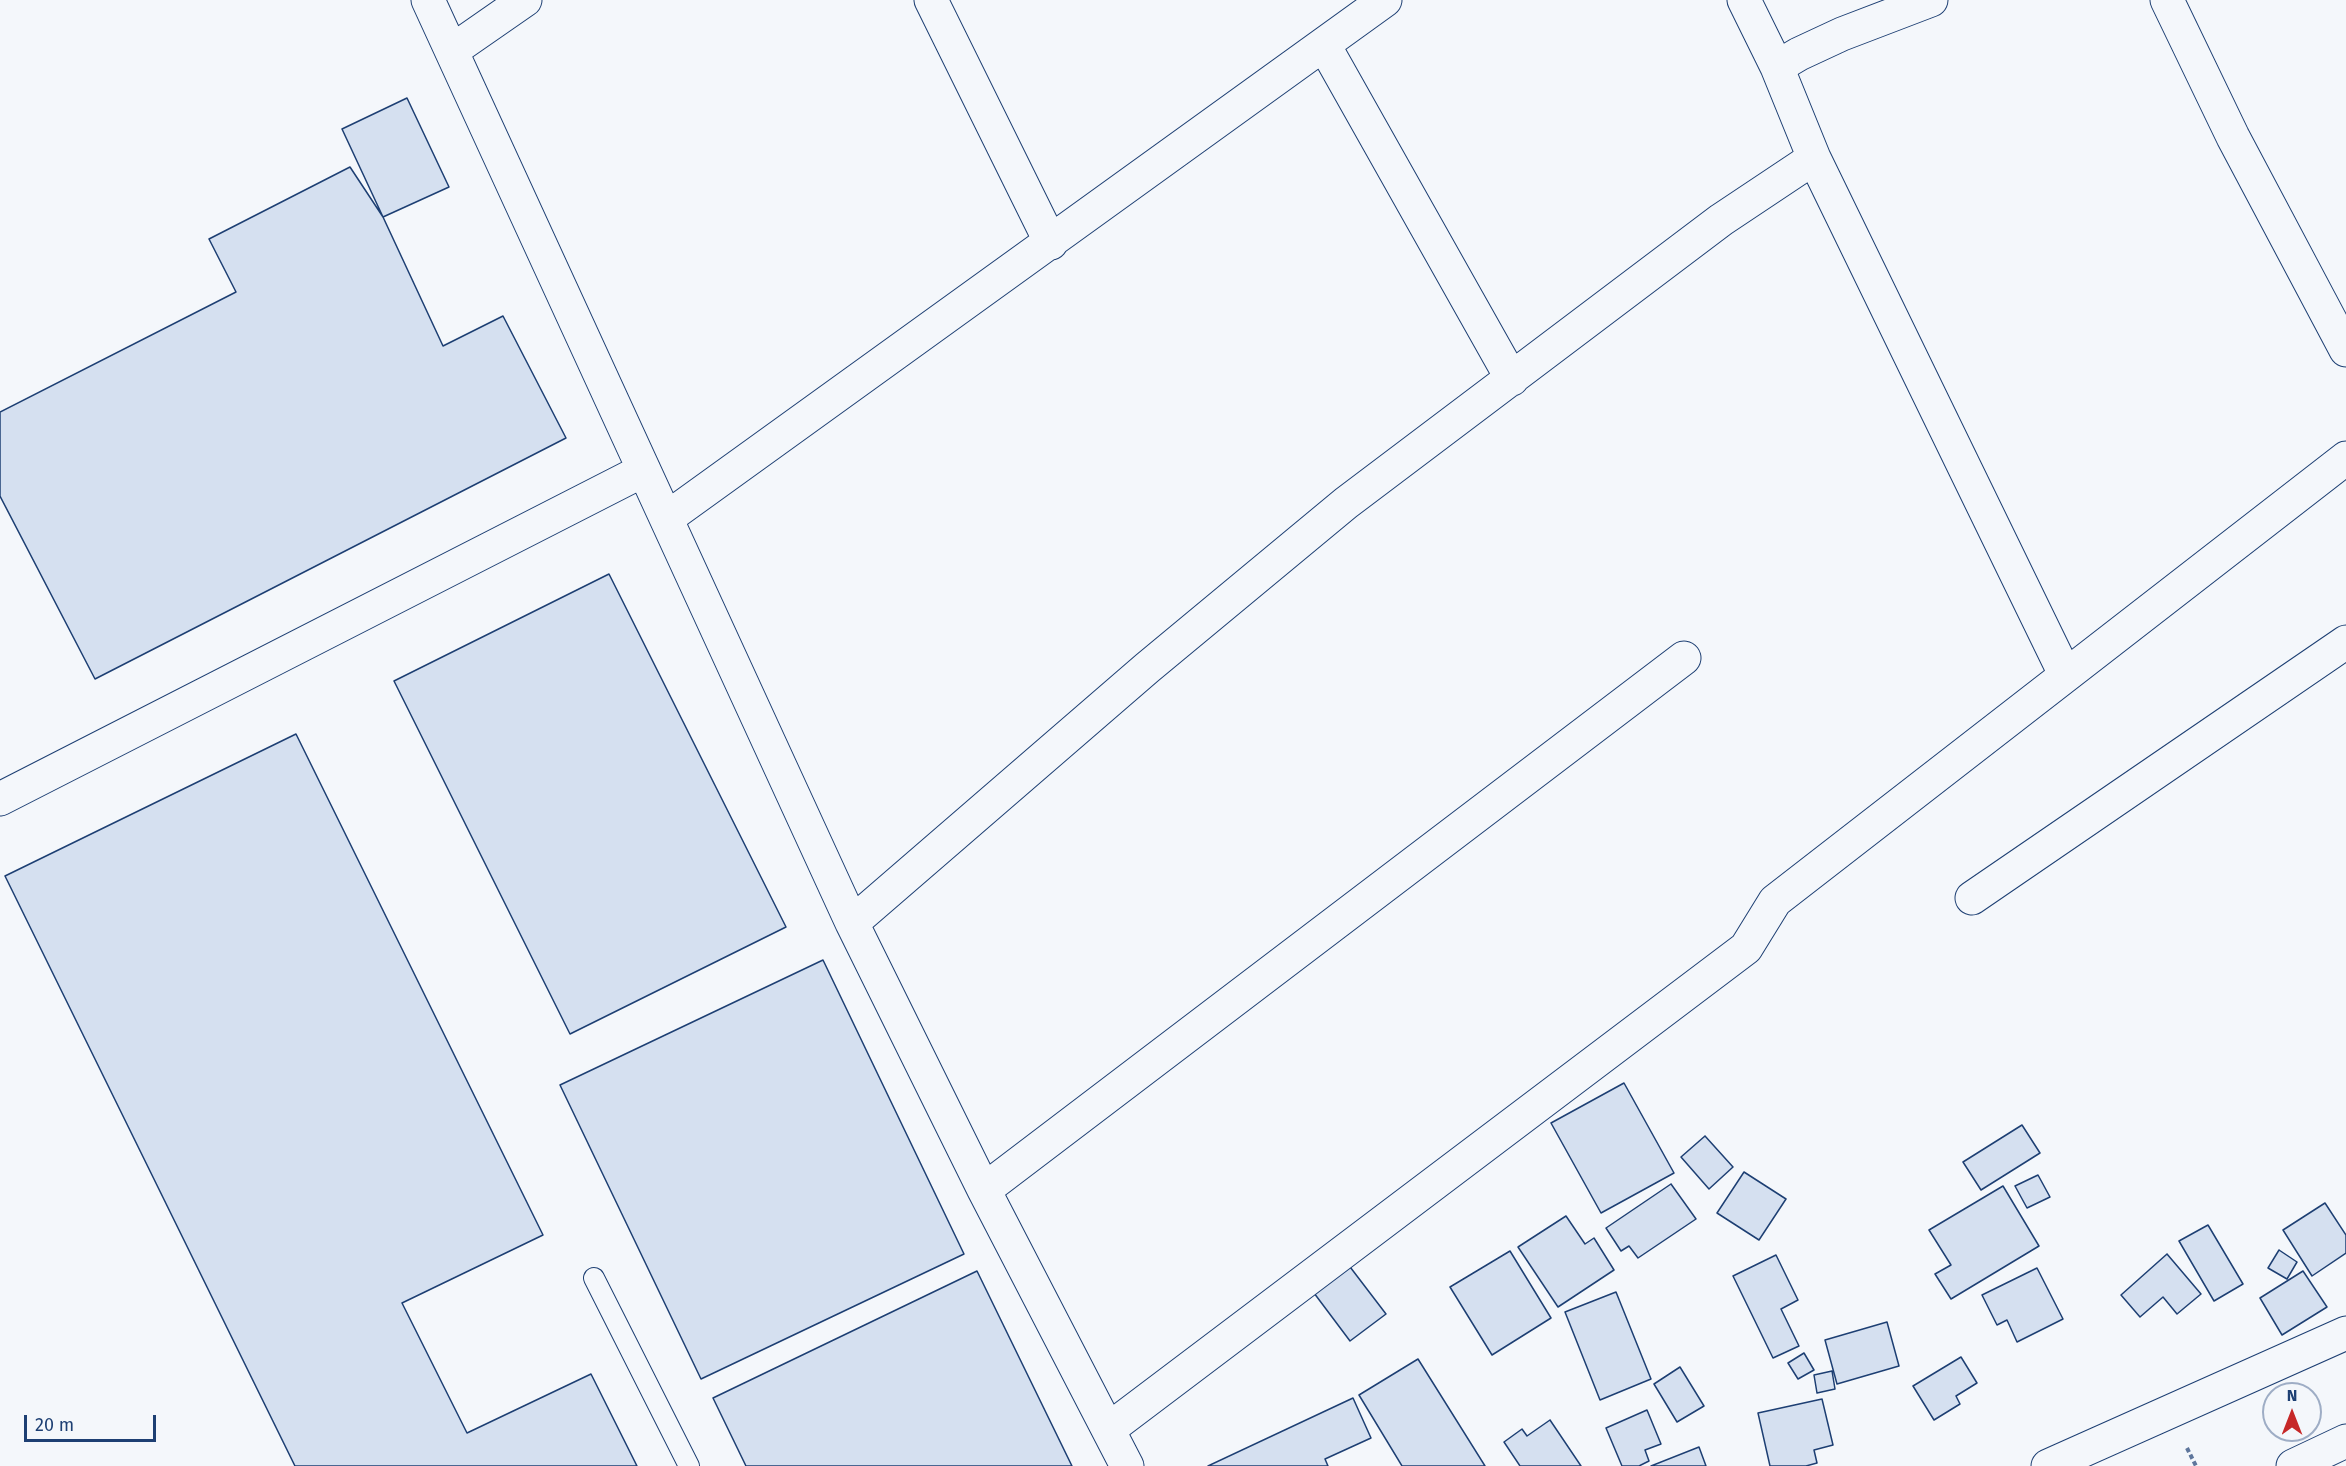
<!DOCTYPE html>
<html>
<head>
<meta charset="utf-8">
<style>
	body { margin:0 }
	#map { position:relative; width:2346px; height:1466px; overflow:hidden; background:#f4f7fb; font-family:"Fira Sans",sans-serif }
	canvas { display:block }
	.north { position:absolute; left:2262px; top:1382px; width:60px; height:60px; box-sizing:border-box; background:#f4f7fb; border:2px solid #9eadc5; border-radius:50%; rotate:0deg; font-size:16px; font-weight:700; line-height:24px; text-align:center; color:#1d3f73 }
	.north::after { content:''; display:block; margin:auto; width:21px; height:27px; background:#c62828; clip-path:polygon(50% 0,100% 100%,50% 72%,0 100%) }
	.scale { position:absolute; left:24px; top:1415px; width:132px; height:27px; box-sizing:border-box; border:3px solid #1d3f73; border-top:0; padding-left:8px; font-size:18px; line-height:21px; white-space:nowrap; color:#1d3f73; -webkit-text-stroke:4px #f4f7fb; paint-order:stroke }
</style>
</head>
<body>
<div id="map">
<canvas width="2346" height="1466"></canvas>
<div class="north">N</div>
<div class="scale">20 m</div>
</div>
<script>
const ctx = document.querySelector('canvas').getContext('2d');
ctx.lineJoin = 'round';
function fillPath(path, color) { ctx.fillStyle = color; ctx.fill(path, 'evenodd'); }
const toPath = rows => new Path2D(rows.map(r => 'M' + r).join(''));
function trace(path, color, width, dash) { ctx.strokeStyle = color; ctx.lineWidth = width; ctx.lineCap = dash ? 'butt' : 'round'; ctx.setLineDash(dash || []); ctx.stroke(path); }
const building = toPath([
	[407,98,449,187,383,217,342,129,407,98],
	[350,167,383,217,443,346,503,316,566,438,95,679,0,496,0,412,236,292,209,239,350,167],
	[609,574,786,927,570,1034,394,681,609,574],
	[296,734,543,1235,402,1303,467,1433,591,1374,637,1466,295,1466,5,876,296,734],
	[823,960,964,1254,701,1379,560,1085,823,960],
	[1624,1083,1674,1173,1601,1213,1551,1123,1624,1083],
	[2022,1125,2040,1153,1981,1190,1963,1162,2022,1125],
	[1705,1136,1733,1167,1709,1189,1681,1157,1705,1136],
	[1744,1172,1786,1199,1759,1240,1717,1213,1744,1172],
	[2038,1175,2050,1197,2027,1208,2015,1186,2038,1175],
	[1671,1184,1696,1219,1638,1258,1629,1246,1621,1251,1606,1228,1671,1184],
	[2003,1186,2039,1246,1951,1299,1935,1274,1951,1265,1929,1230,2003,1186],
	[2325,1203,2346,1235,2346,1253,2312,1276,2283,1230,2325,1203],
	[1566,1216,1585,1244,1594,1238,1614,1270,1558,1307,1518,1247,1566,1216],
	[2208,1225,2243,1284,2214,1301,2179,1241,2208,1225],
	[2279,1250,2297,1262,2287,1279,2268,1268,2279,1250],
	[1510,1251,1551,1318,1492,1355,1450,1287,1510,1251],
	[2167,1254,2201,1294,2177,1314,2163,1297,2140,1317,2121,1295,2167,1254],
	[1776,1255,1798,1300,1781,1309,1799,1346,1773,1358,1733,1276,1776,1255],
	[1344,1259,1386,1314,1350,1341,1308,1285,1344,1259],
	[2037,1268,2063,1319,2017,1342,2007,1320,1997,1325,1982,1295,2037,1268],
	[977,1271,1072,1466,746,1466,713,1398,977,1271],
	[2303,1271,2327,1307,2282,1335,2260,1298,2303,1271],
	[1616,1292,1651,1379,1600,1400,1565,1312,1616,1292],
	[1887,1322,1899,1366,1837,1384,1825,1340,1887,1322],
	[1804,1353,1814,1370,1798,1379,1788,1363,1804,1353],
	[1961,1357,1977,1383,1956,1396,1960,1404,1934,1420,1913,1386,1961,1357],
	[1418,1359,1485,1466,1402,1466,1359,1395,1418,1359],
	[1680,1367,1704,1406,1677,1422,1654,1384,1680,1367],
	[1832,1371,1835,1389,1817,1393,1814,1375,1832,1371],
	[1353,1398,1371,1438,1325,1459,1328,1466,1208,1466,1353,1398],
	[1822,1399,1833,1445,1814,1450,1817,1463,1806,1466,1770,1466,1758,1413,1822,1399],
	[1647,1410,1661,1444,1645,1450,1649,1461,1639,1466,1622,1466,1606,1428,1647,1410],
	[1550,1420,1581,1466,1520,1466,1504,1442,1522,1429,1527,1436,1550,1420],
	[1699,1447,1706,1466,1651,1466,1699,1447]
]);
const path = toPath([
	[2187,1448,2196,1466]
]);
const service = toPath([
	[594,1278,689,1466]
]);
const minor = toPath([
	[428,0,852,923,984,1190,1127,1466],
	[931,0,1051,243],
	[1744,0,1777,67],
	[2167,0,2233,137,2346,350],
	[1324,45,1512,379],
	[453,50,525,0],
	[1814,158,2065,674],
	[667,518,1385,0],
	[0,799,644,470],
	[1972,898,2346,642],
	[852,923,1147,668,1346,503,1721,220,1814,158,1777,67,1799,54,1842,34,1931,0],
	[984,1190,1684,658],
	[1109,1429,1746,948,1775,901,2346,458],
	[2048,1466,2346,1333]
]);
const trunk = toPath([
	[2293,1466,2346,1441]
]);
fillPath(building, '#d5e0f0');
trace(building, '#1d3f73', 1.5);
trace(service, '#1d3f73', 22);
trace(minor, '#1d3f73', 35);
trace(trunk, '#1d3f73', 35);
trace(path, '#5e769c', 4, [4.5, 3]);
trace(service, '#f4f7fb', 20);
trace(minor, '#f4f7fb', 33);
trace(trunk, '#f4f7fb', 33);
</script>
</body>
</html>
